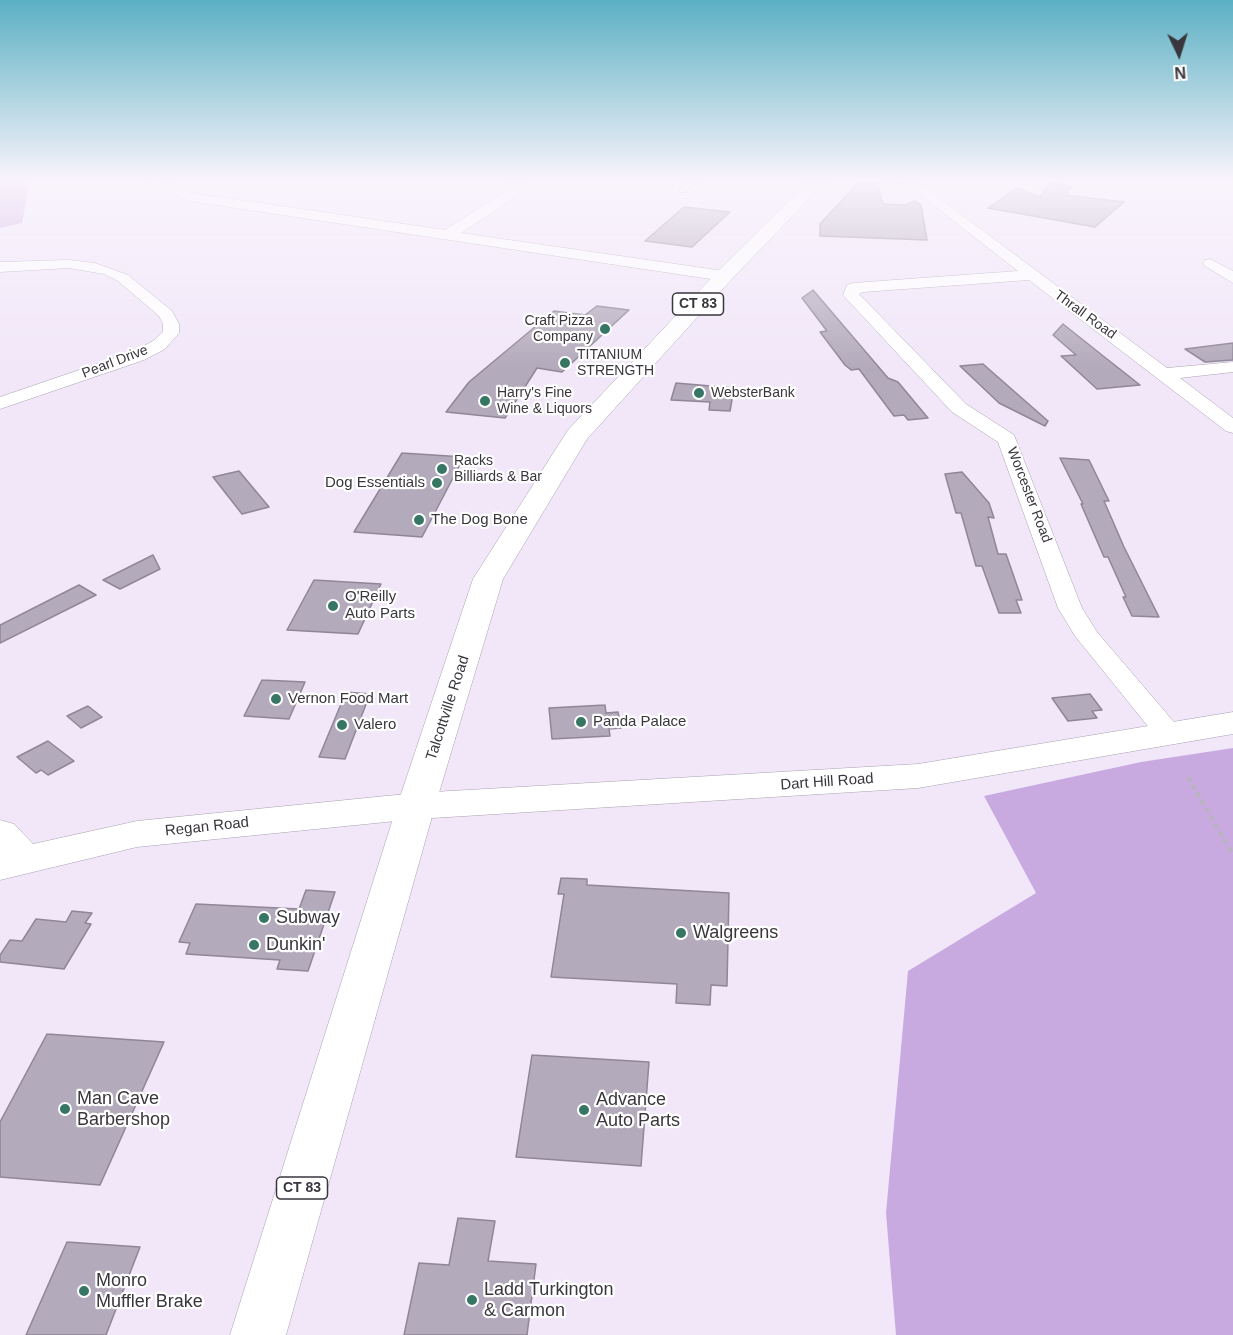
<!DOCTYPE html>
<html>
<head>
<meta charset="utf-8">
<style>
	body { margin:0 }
	#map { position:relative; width:1233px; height:1335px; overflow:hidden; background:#f1e7f9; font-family:Helvetica,sans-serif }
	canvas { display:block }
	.north { position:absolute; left:1149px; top:24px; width:60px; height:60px; -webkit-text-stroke:4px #fff; paint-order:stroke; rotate:176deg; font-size:16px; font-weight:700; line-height:24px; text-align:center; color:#3a363d }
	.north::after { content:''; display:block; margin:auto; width:21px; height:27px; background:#3a363d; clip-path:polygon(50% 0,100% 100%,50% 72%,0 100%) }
</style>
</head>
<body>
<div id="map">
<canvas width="1233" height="1335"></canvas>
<div class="north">N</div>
</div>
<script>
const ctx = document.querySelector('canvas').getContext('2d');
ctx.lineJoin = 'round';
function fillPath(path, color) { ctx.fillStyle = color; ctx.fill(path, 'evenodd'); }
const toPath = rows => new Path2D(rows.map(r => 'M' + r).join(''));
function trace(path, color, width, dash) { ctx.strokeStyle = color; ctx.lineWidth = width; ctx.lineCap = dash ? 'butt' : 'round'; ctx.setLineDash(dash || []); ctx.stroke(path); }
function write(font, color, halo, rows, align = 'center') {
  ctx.font = font + ' Helvetica,sans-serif'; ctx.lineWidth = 4.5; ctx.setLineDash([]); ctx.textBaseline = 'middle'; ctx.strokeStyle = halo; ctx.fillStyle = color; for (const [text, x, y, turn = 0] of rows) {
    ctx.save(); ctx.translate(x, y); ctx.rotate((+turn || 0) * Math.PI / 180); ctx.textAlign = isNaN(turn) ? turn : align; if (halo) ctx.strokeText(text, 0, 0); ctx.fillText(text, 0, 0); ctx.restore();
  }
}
const green = toPath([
	[0,180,30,180,22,223,0,228],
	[1233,748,1233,1335,896,1335,886,1213,908,971,1036,893,984,796,1141,762]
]);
const building = toPath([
	[858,183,877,183,883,204,906,205,914,201,921,205,927,240,820,236,820,224,858,183],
	[1050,183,1072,186,1066,195,1124,202,1095,227,988,208,1017,188,1040,197,1050,183],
	[684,207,730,212,692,247,645,241,684,207],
	[813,290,888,378,898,382,928,418,908,420,904,415,894,416,859,369,851,370,845,365,820,332,827,331,802,298,813,290],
	[597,306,629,310,562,372,537,368,505,418,446,412,469,382,554,311,585,315,597,306],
	[1063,324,1107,359,1140,385,1097,389,1061,356,1076,355,1053,335,1063,324],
	[1233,343,1233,360,1205,362,1185,349,1233,343],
	[983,364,1048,421,1045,426,999,403,960,366,983,364],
	[676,383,734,388,730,411,709,410,710,402,671,400,676,383],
	[402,453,464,457,422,537,354,532,402,453],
	[1060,458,1089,460,1109,501,1104,501,1124,547,1159,617,1132,616,1123,597,1126,597,1108,557,1104,557,1081,504,1083,504,1060,458],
	[239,471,269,507,242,514,213,477,239,471],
	[962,472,989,503,994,518,988,517,998,554,1006,554,1022,600,1016,600,1021,613,999,613,982,566,976,566,961,513,956,513,945,474,962,472],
	[153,555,160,569,120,589,103,580,153,555],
	[314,580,381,584,358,634,287,630,314,580],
	[79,585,96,595,0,643,0,625,79,585],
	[262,680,305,682,289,719,244,716,262,680],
	[346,692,370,694,345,759,319,757,346,692],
	[1090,694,1102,710,1092,711,1097,718,1068,721,1052,698,1090,694],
	[605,705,606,713,618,712,621,728,609,729,610,736,552,739,549,708,605,705],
	[88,706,102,717,81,728,67,716,88,706],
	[48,741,74,761,48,775,41,770,36,773,17,757,48,741],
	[561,878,587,879,587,885,729,893,727,986,711,985,710,1005,676,1003,677,984,551,977,564,894,558,894,561,878],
	[306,890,335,892,308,971,277,969,280,960,186,954,190,943,179,942,196,904,299,909,306,890],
	[72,911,92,913,85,923,91,924,64,969,0,962,0,955,10,940,22,941,36,919,66,922,72,911],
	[47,1034,164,1042,100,1185,0,1177,0,1122,47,1034],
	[532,1055,649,1062,641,1166,516,1157,532,1055],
	[458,1218,495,1221,488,1261,536,1264,527,1335,404,1335,419,1263,449,1265,458,1218],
	[67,1242,140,1247,106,1335,26,1335,67,1242]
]);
const path = toPath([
	[1188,777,1233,855]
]);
const lane = toPath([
	[691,180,698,180,684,192,680,192,680,190,691,180],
	[861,180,907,180,904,182,861,180]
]);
const street = toPath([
	[144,180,161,180,192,193,445,230,507,190,514,180,527,180,517,196,461,233,724,271,732,276,724,281,189,201,144,180],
	[901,180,915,180,1167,368,1233,362,1233,372,1180,378,1233,418,1233,433,1226,431,1029,280,863,292,859,294,966,404,1014,435,1082,608,1097,632,1179,728,1183,734,1179,740,1169,743,1159,740,1075,636,1058,608,998,442,952,412,843,295,847,285,853,283,1018,271,901,180],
	[1210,259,1233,271,1233,283,1205,266,1203,263,1205,260,1210,259],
	[69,260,95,263,128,275,172,311,179,324,179,333,165,349,144,360,0,409,0,397,132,352,153,341,163,332,163,324,159,316,118,281,104,274,69,268,0,272,0,262,69,260]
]);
const secondary = toPath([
	[1233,712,1233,734,918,788,416,819,137,847,0,880,0,820,14,824,33,844,137,821,416,793,918,764,1233,712]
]);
const primary = toPath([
	[809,180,827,180,731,280,587,439,503,579,435,806,286,1335,230,1335,397,806,473,579,568,430,717,272,809,180]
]);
const markers = [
	[605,329,6,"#377664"],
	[565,363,6,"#377664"],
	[699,393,6,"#377664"],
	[485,401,6,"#377664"],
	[442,469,6,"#377664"],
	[437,483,6,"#377664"],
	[419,520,6,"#377664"],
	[333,606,6,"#377664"],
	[276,699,6,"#377664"],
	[581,722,6,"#377664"],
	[342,725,6,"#377664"],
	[264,918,6,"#377664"],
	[681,933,6,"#377664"],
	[254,945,6,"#377664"],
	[65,1109,6,"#377664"],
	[584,1110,6,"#377664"],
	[84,1291,6,"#377664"],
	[472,1300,6,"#377664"]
];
const shields = [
	[698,304,51],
	[302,1188,51]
];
const shieldNames = [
	["CT 83",698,304],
	["CT 83",302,1188]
];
const farStreetnames = [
	["Thrall Road",1085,315,36],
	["Pearl Drive",115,362,-21],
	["Worcester Road",1029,495,69]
];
const farPoinames = [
	["Craft Pizza",593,321,"right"],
	["Company",593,337,"right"],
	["TITANIUM",577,355],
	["STRENGTH",577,371],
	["Harry's Fine",497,393],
	["Wine & Liquors",497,409],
	["WebsterBank",711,393],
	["Racks",454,461],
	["Billiards & Bar",454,477]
];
const poiNames = [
	["Dog Essentials",425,483,"right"],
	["The Dog Bone",431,520],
	["O'Reilly",345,597],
	["Auto Parts",345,614],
	["Vernon Food Mart",288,699],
	["Panda Palace",593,722],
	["Valero",354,725]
];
const streetNames = [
	["Talcottville Road",448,708,-72],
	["Dart Hill Road",827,782,-4],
	["Regan Road",207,827,-6]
];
const nearPoinames = [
	["Subway",276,918],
	["Walgreens",693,933],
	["Dunkin'",266,945],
	["Man Cave",77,1099],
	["Barbershop",77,1120],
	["Advance",596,1100],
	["Auto Parts",596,1121],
	["Monro",96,1281],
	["Muffler Brake",96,1302],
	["Ladd Turkington",484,1290],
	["& Carmon",484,1311]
];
fillPath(green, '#c8aae1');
fillPath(building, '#b3aabb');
trace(building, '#8f8697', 1.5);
trace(lane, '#a9a0b1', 2);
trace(street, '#a9a0b1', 1);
trace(secondary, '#a9a0b1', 1);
trace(primary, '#a9a0b1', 1);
trace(path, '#bab2c1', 4.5, [5, 4]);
fillPath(lane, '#fff');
fillPath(street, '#fff');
fillPath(secondary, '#fff');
fillPath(primary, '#fff');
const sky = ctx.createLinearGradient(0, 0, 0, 367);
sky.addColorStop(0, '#5bb0c3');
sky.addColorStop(0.49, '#f9f4fc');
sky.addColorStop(1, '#f9f4fc00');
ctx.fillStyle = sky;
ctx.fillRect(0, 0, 1233, 367);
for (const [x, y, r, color] of markers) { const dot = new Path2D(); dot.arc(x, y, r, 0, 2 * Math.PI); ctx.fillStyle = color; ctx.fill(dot); trace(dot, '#fff', 2); }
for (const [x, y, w] of shields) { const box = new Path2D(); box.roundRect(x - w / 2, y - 11, w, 22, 4.5); ctx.fillStyle = '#fff'; ctx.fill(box); trace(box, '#3a363d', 1.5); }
write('bold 14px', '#3a363d', null, shieldNames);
write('14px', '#3a363d', '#fff', farStreetnames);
write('14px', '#3a363d', '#fff', farPoinames, 'left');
write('15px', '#3a363d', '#fff', poiNames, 'left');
write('15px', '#3a363d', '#fff', streetNames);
write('18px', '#3a363d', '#fff', nearPoinames, 'left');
</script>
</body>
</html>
